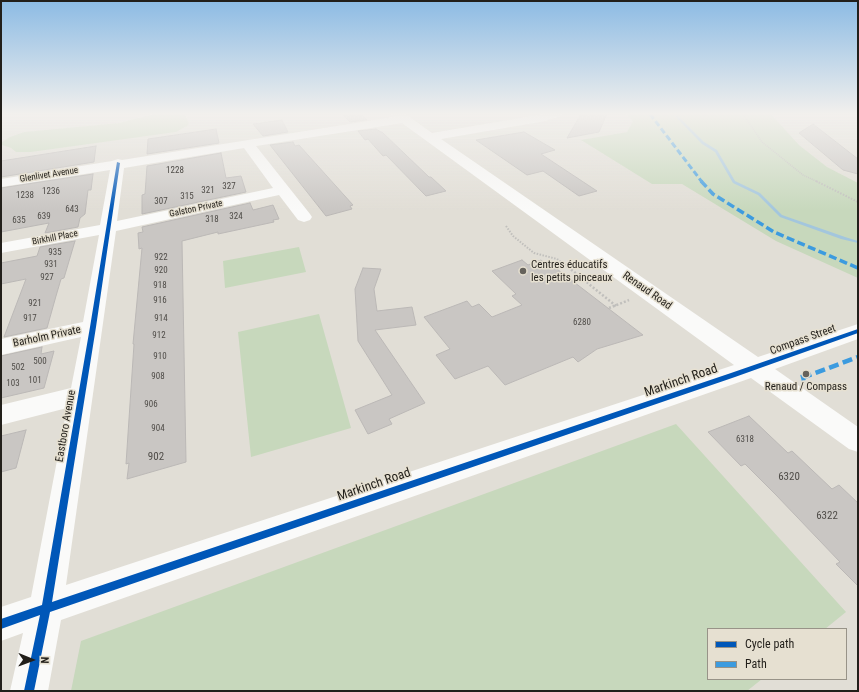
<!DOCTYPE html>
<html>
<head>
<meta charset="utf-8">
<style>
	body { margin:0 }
	#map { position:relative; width:859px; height:692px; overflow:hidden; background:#e1ded6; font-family:"Roboto Condensed",sans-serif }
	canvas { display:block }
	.frame { position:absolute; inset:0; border:2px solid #221f1a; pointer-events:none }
	.legend { position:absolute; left:707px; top:628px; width:140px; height:52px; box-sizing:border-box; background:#e6e0d1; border:1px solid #989388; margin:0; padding:5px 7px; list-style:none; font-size:12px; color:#221f1a }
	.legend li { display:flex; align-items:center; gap:8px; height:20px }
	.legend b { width:20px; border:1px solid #989388 }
	.north { position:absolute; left:12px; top:640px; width:40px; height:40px; -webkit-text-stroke:3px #e6e0d1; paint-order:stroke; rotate:91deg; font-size:11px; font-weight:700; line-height:16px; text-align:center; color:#221f1a }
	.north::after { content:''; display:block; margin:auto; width:14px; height:18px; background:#221f1a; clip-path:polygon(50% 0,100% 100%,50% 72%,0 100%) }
</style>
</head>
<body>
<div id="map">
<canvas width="859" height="692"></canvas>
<div class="frame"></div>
<ul class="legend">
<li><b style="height:5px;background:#0057b8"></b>Cycle path</li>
<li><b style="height:5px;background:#3c9bdf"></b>Path</li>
</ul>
<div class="north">N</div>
</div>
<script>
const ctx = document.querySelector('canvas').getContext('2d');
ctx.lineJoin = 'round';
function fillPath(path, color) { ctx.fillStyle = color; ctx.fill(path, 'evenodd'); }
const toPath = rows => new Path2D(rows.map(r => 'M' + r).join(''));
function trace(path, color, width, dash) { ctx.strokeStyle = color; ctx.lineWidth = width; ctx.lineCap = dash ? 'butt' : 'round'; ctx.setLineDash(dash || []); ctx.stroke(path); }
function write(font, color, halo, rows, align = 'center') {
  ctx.font = font + ' "Roboto Condensed",sans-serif'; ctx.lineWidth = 3; ctx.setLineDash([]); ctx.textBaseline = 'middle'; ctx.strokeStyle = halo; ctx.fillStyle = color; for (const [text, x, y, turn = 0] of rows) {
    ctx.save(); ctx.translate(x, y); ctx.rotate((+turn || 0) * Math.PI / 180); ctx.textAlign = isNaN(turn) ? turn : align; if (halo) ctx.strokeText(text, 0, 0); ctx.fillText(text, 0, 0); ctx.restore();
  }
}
const green = toPath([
	[153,114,185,114,189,124,187,126,176,132,31,152,16,152,11,148,2,145,2,142,10,137,24,132,119,123],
	[626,114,771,114,799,145,827,167,858,183,858,278,776,241,682,184,652,184,581,140,627,132,633,121],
	[299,247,306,272,225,288,223,261],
	[319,314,351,428,251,457,238,332],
	[676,424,846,612,825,629,708,629,708,679,762,679,747,691,71,691,81,641]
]);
const stream = toPath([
	[673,114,676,114,704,142,717,150,735,181,760,193,782,215,845,237,858,241,858,243,841,239,780,217,758,195,733,183,715,152,702,144,673,114]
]);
const building = toPath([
	[342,114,361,114,367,120,350,122,342,114],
	[581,114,607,114,599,132,567,138,581,114],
	[282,120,288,132,263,136,253,124,282,120],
	[813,124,858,159,858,174,843,170,799,133,813,124],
	[216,129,219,143,147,154,148,139,216,129],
	[376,129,381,132,382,132,429,177,431,177,446,191,426,196,386,155,383,156,368,139,365,140,358,131,376,129],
	[524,132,555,150,541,154,597,191,579,196,543,171,527,175,476,140,524,132],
	[293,142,295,146,299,145,353,205,350,206,352,209,326,216,270,145,293,142],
	[96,146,94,162,1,177,1,161,96,146],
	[221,153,226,178,241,176,246,192,142,214,142,195,145,194,147,166,221,153],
	[93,174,91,190,88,190,85,214,80,218,78,227,45,233,49,223,1,232,1,188,93,174],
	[250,203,253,210,273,205,279,219,273,220,274,222,218,234,218,232,182,241,186,462,127,479,129,463,126,464,134,344,133,344,142,248,139,249,138,233,143,232,142,227,250,203],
	[75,241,64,278,61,279,56,296,47,328,4,337,26,279,1,284,1,263,37,256,40,247,75,241],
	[522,260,528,265,541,260,549,267,553,266,643,335,597,349,578,362,573,357,505,385,488,366,455,379,436,355,450,349,424,317,467,301,472,307,479,304,492,317,522,305,512,296,516,294,492,271,522,260],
	[363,268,381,269,374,289,377,311,412,307,416,325,375,330,425,403,389,419,392,424,368,434,355,410,392,395,358,341,355,289,363,268],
	[42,347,41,354,54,351,44,388,1,398,1,356,42,347],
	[749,416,788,453,792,451,832,489,839,485,858,503,858,586,836,564,840,562,776,495,745,464,741,466,708,432,749,416],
	[26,430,16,468,1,472,1,436,26,430]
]);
const pathFar2 = toPath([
	[743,114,762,142,803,175,818,182]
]);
const pathFar1 = toPath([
	[816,181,858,202],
	[506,226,513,236,534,253,557,259,569,268]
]);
const path = toPath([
	[568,267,616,306],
	[609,308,629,300]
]);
const minor = toPath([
	[391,114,405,114,432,133,545,114,562,114,560,116,545,121,441,139,758,357,858,324,858,339,775,369,858,427,858,452,849,449,751,378,61,620,48,691,10,691,23,633,1,641,1,607,31,597,67,408,1,425,1,405,71,388,81,337,1,355,1,339,83,322,99,235,1,253,1,243,100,225,110,170,1,187,1,179,112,161,118,159,122,160,394,117,391,114],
	[402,123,734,365,66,585,116,231,279,195,298,220,304,222,310,220,312,217,310,214,256,146,402,123],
	[244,148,273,188,117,221,124,168,244,148]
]);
const quietFar3 = toPath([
	[650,114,702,182]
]);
const quietFar2 = toPath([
	[701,181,713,194,774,232,858,268]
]);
const quietFar1 = toPath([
	[802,378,858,357]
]);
const quiet = toPath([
	[801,378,805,377]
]);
const cycleway = toPath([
	[117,162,120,163,96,327,52,602,731,373,858,329,858,333,735,377,50,612,34,691,24,691,40,615,1,629,1,619,42,605,90,327,117,162]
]);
const markers = [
	[523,271,4,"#65625c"],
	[806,374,4,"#65625c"]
];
const numberNames = [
	["1228",175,171],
	["327",229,187],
	["321",208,191],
	["1236",51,192],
	["1238",25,196],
	["315",187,197],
	["307",161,202],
	["643",72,210],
	["639",44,217],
	["324",236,217],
	["318",212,220],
	["635",19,221],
	["935",55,253],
	["922",161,258],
	["931",51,265],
	["920",161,271],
	["927",47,278],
	["918",160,286],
	["916",160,301],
	["921",35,304],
	["917",30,319],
	["914",161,319],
	["6280",582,323],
	["912",159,336],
	["910",160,357],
	["500",40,362],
	["502",18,368],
	["908",158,377],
	["101",35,381],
	["103",13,384],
	["906",151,405],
	["904",158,429],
	["6318",745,440]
];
const farStreetnames = [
	["Glenlivet Avenue",49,175,-9],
	["Galston Private",196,209,-12],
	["Birkhill Place",55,238,-11]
];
const poiNames = [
	["Centres éducatifs",531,265],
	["les petits pinceaux",531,278],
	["Renaud / Compass",806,387,"center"]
];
const streetNames = [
	["Renaud Road",647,291,35],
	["Barholm Private",47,337,-12],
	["Compass Street",803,340,-20],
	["Eastboro Avenue",66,426,-80]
];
const nearNumbernames = [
	["902",156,457],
	["6320",789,477],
	["6322",827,516]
];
const nearStreetnames = [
	["Markinch Road",681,381,-19],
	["Markinch Road",374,485,-19]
];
fillPath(green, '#c7d8bc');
fillPath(stream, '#a3c6dd');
fillPath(building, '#c9c6c3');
trace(building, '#bbb8b6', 1);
trace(pathFar2, '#c0bfbc', 1.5, [1, 1]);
trace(pathFar1, '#c0bfbc', 2, [1.5, 1.5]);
trace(path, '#c0bfbc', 2.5, [2, 2]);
fillPath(minor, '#fafaf9');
trace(quietFar3, '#3c9bdf', 3, [6, 3]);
trace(quietFar2, '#3c9bdf', 3.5, [8, 3.5]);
trace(quietFar1, '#3c9bdf', 4.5, [10, 4.5]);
trace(quiet, '#3c9bdf', 6, [12, 6]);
fillPath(cycleway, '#0057b8');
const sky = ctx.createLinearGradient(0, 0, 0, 211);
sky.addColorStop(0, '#8cbbe4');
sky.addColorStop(0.54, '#f2f0ed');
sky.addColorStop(1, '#f2f0ed00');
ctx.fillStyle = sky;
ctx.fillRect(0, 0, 859, 211);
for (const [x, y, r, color] of markers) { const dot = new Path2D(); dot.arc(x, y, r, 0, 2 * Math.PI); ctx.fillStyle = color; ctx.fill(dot); trace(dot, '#e6e0d1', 1.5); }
write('9px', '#4f4c48', null, numberNames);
write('9px', '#221f1a', '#e6e0d1', farStreetnames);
write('11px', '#221f1a', '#e6e0d1', poiNames, 'left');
write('11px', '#221f1a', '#e6e0d1', streetNames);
write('11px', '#4f4c48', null, nearNumbernames);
write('13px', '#221f1a', '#e6e0d1', nearStreetnames);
</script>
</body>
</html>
